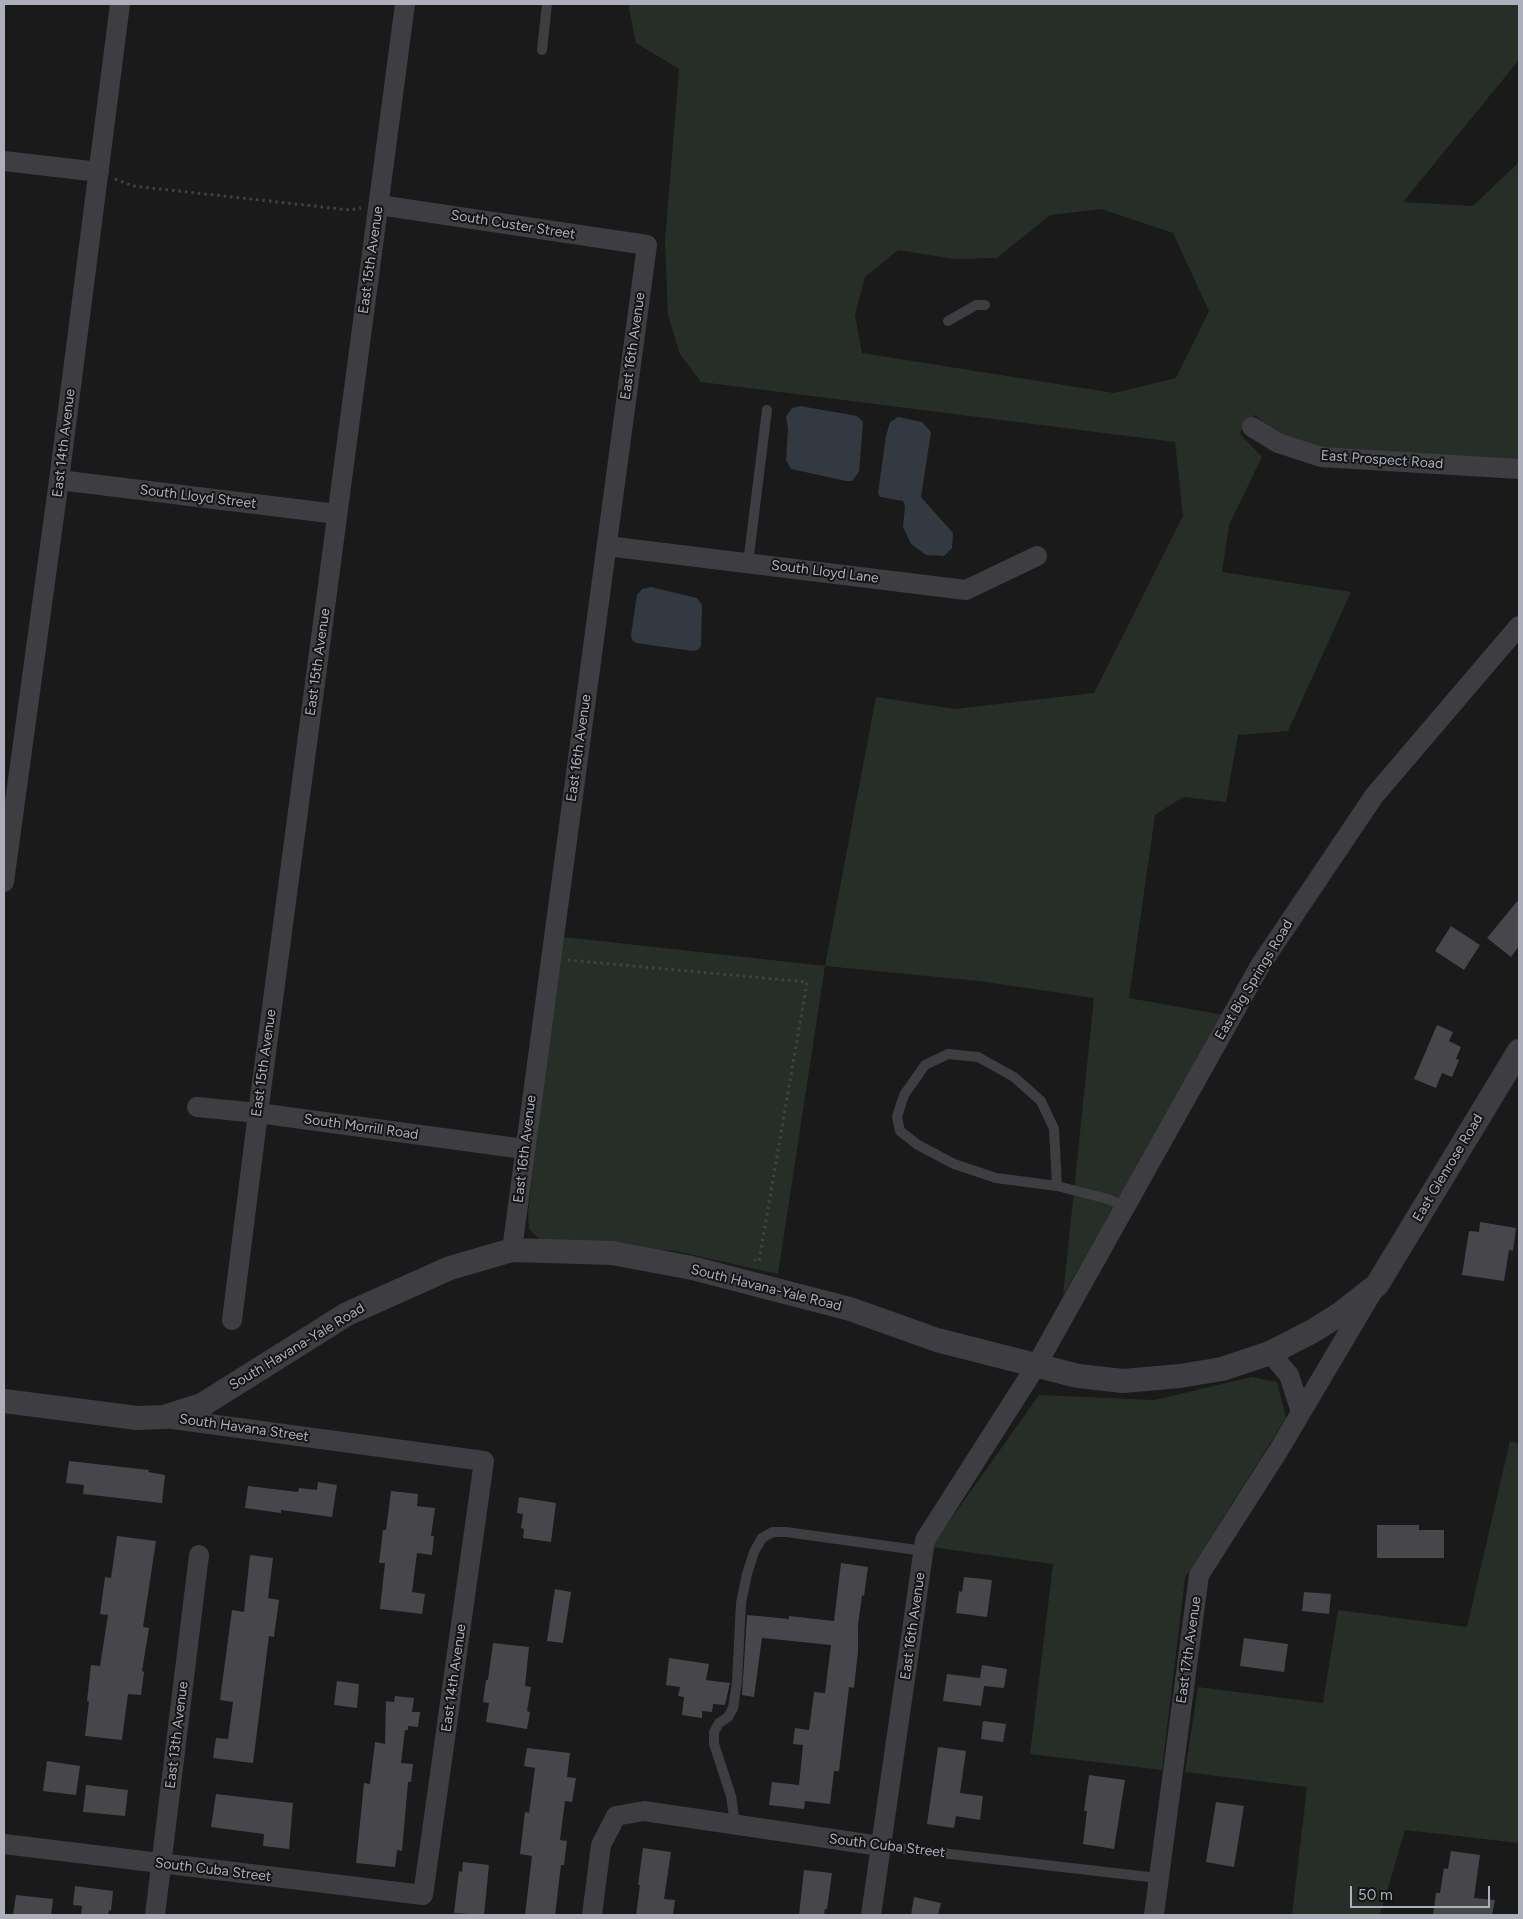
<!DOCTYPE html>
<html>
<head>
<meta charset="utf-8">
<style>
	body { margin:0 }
	#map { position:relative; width:1523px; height:1919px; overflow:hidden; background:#1a1a1b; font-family:Figtree,sans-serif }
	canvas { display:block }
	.frame { position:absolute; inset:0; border:5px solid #adb0ba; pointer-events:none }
	.scale { position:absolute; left:1350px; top:1886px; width:140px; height:22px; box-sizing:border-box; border:2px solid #adb0ba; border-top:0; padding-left:6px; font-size:15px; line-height:18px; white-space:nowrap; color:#adb0ba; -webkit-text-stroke:4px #151516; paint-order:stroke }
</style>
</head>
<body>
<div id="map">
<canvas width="1523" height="1919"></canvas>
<div class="frame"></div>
<div class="scale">50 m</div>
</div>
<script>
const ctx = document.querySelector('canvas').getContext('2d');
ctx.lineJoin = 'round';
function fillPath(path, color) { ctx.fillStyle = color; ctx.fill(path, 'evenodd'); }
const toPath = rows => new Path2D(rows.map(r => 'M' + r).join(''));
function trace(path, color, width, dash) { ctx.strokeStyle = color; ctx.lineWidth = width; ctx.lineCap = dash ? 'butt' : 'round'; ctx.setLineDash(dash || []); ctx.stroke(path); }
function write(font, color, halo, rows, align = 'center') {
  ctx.font = font + ' Figtree,sans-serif'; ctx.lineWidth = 4; ctx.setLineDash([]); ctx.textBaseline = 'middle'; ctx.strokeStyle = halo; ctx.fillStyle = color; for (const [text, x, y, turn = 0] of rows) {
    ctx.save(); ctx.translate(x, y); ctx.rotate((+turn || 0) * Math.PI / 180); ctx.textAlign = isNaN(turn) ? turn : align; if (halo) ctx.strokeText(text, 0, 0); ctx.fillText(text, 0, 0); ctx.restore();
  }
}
const green = toPath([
	[628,4,1519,4,1519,60,1403,202,1473,206,1519,162,1519,460,1346,451,1303,445,1278,434,1255,415,1239,433,1262,457,1229,525,1222,572,1351,592,1288,731,1238,735,1226,802,1183,797,1155,815,1129,998,1224,1015,1063,1296,1094,998,979,981,825,966,778,1274,675,1251,541,1241,529,1229,528,1213,543,1087,564,937,825,966,876,697,955,709,1094,693,1183,516,1175,442,701,382,680,354,668,315,665,241,679,69,636,43],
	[1101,209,1173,233,1209,311,1176,378,1114,393,862,353,855,315,865,277,898,250,954,259,997,258,1050,215],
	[1252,1377,1277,1382,1286,1418,1185,1578,1162,1770,1030,1754,1053,1564,931,1547,1039,1395,1154,1400],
	[1510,1441,1519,1444,1519,1843,1405,1830,1380,1915,1292,1915,1307,1787,1185,1772,1198,1687,1323,1703,1338,1610,1467,1627]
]);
const water = toPath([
	[800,406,857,416,863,422,859,472,852,481,846,481,791,469,786,460,788,429,786,417,792,408],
	[898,417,922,422,931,432,921,497,953,533,952,548,944,556,926,555,911,544,903,527,905,506,903,501,880,497,878,493,886,436,890,422],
	[651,587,697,598,702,605,701,646,698,650,693,651,636,643,632,640,631,635,637,595,642,589]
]);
const building = toPath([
	[1519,899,1519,946,1511,957,1487,938],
	[1451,926,1480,945,1464,970,1435,951],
	[1437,1025,1453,1032,1449,1041,1461,1047,1456,1059,1459,1060,1452,1077,1442,1073,1436,1088,1414,1079],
	[1480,1222,1516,1228,1513,1251,1509,1250,1504,1281,1462,1275,1469,1231,1479,1232],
	[69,1461,149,1470,148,1472,165,1475,162,1503,83,1494,84,1485,66,1483],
	[318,1482,337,1485,332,1517,281,1510,281,1513,245,1508,248,1486,298,1492,299,1488,317,1490],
	[391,1491,418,1494,417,1506,435,1508,431,1536,434,1536,432,1555,417,1553,412,1592,425,1594,422,1614,380,1609,385,1563,379,1563,383,1530,386,1530],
	[519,1497,556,1503,551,1542,523,1538,524,1529,521,1528,523,1514,517,1513],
	[1377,1525,1419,1525,1419,1530,1444,1530,1444,1558,1377,1558],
	[117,1536,156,1541,143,1627,149,1628,142,1671,144,1672,141,1695,128,1694,122,1740,85,1736,89,1701,87,1701,91,1665,100,1666,108,1615,100,1614,105,1577,111,1578],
	[250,1555,273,1558,268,1598,279,1600,274,1637,269,1636,253,1763,213,1758,216,1738,228,1739,233,1702,220,1700,232,1610,244,1612],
	[841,1563,868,1567,864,1596,862,1595,858,1625,858,1651,854,1688,849,1687,839,1771,834,1771,830,1804,805,1801,804,1809,769,1805,772,1782,799,1785,803,1745,793,1744,795,1728,809,1730,814,1692,825,1693,831,1645,762,1638,754,1697,742,1695,747,1615,789,1619,789,1616,834,1621],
	[964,1577,992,1580,987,1617,956,1613,959,1591,962,1592],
	[555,1589,571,1592,563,1643,547,1641],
	[1304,1592,1331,1594,1329,1614,1302,1611],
	[1244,1638,1288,1644,1284,1672,1240,1666],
	[493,1643,529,1647,525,1686,531,1687,527,1711,530,1712,527,1729,486,1722,489,1703,483,1702,486,1680,488,1680],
	[669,1658,709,1664,706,1680,730,1683,725,1705,713,1704,712,1712,702,1711,702,1718,682,1715,684,1697,678,1696,680,1687,666,1685],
	[982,1665,1007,1669,1004,1688,984,1686,981,1706,943,1701,947,1674,980,1678],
	[337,1681,359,1684,357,1708,334,1705],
	[395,1696,414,1698,412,1712,420,1712,418,1727,408,1726,408,1730,405,1730,401,1763,413,1764,411,1782,408,1782,402,1851,397,1850,395,1867,356,1863,364,1783,370,1784,375,1742,385,1744,386,1701,394,1702],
	[983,1721,1006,1724,1003,1742,981,1739],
	[938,1747,966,1751,960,1793,983,1796,980,1820,956,1816,954,1828,927,1824],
	[527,1748,570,1753,567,1777,576,1778,572,1802,565,1801,560,1840,567,1841,564,1865,561,1865,555,1915,525,1915,532,1856,520,1854,525,1812,529,1813,535,1768,524,1766],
	[47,1761,80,1766,76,1795,43,1791],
	[1089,1775,1125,1780,1114,1849,1083,1844,1087,1811,1084,1811],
	[86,1785,128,1790,125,1816,83,1812],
	[216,1794,293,1803,289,1849,263,1846,264,1834,211,1827],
	[1216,1802,1244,1806,1234,1867,1206,1862],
	[643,1848,671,1852,664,1899,675,1900,673,1915,636,1915,640,1885,638,1885],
	[1451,1851,1480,1855,1474,1898,1495,1900,1492,1915,1433,1915,1436,1893,1440,1893,1444,1868,1448,1869],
	[463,1862,489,1865,484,1915,454,1913,459,1871,462,1872],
	[804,1870,832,1873,827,1909,825,1909,824,1915,799,1915],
	[75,1886,113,1891,111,1911,109,1910,108,1915,81,1915,82,1906,73,1905],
	[16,1895,53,1899,51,1915,13,1915],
	[914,1897,941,1903,938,1915,911,1915]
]);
const path = toPath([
	[115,179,133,186,350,210,361,208],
	[568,960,807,982,759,1261,754,1260]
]);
const service = toPath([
	[542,50,547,4],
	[948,321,976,305,985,305],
	[748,563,767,410],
	[1057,1186,996,1178,954,1164,918,1145,900,1131,897,1117,904,1095,925,1065,948,1054,978,1057,1014,1077,1041,1101,1054,1129,1057,1186,1108,1199,1125,1207],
	[735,1824,731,1796,714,1744,714,1732,719,1723,728,1717,733,1708,737,1682,741,1603,747,1574,754,1552,762,1538,773,1532,786,1532,924,1551],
	[880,1846,1158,1878]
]);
const minor = toPath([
	[4,161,99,172],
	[379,205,647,245,512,1250],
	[1252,427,1278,443,1321,457,1519,469],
	[59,480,337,514],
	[607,546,966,590,1037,556],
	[4,882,59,480,120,4],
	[197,1107,258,1113,524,1149],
	[232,1320,258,1113,405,4],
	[1270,1353,1289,1375,1301,1412],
	[4,1844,423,1895,484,1461,165,1418],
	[155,1915,199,1555],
	[592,1915,601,1845,616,1816,644,1811,880,1846],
	[871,1915,925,1540,1036,1366,1261,964,1374,796,1519,626],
	[1154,1915,1199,1575,1280,1448,1373,1291]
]);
const tertiary = toPath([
	[4,1401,137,1418,164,1417,202,1405,347,1314,450,1268,512,1250,612,1253,692,1268,850,1309,937,1340,1078,1376,1123,1381,1180,1376,1222,1369,1270,1353,1313,1331,1340,1314,1377,1285,1519,1051]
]);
const streetNames = [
	["South Custer Street",513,225,9],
	["East 15th Avenue",371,260,-82],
	["East 16th Avenue",633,346,-82],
	["East 14th Avenue",64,443,-83],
	["East Prospect Road",1382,460,4],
	["South Lloyd Street",198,497,7],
	["South Lloyd Lane",825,572,7],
	["East 15th Avenue",318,662,-82],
	["East 16th Avenue",579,748,-82],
	["East Big Springs Road",1254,980,-59],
	["East 15th Avenue",264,1063,-82],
	["South Morrill Road",361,1127,8],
	["East 16th Avenue",525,1149,-83],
	["East Glenrose Road",1448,1168,-59],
	["South Havana-Yale Road",766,1288,14],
	["South Havana-Yale Road",297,1347,-31],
	["South Havana Street",244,1428,8],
	["East 16th Avenue",913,1626,-82],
	["East 17th Avenue",1189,1650,-82],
	["East 14th Avenue",454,1678,-82],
	["East 13th Avenue",177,1735,-83],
	["South Cuba Street",887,1846,7],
	["South Cuba Street",213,1870,7]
];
fillPath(green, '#262e27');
fillPath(water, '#333940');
fillPath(building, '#47474b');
trace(path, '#414247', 3, [2.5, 4]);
trace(service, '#3d3d42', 10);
trace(minor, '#3d3d42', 20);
trace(tertiary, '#3d3d42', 24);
write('14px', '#adb0ba', '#151516', streetNames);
</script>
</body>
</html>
